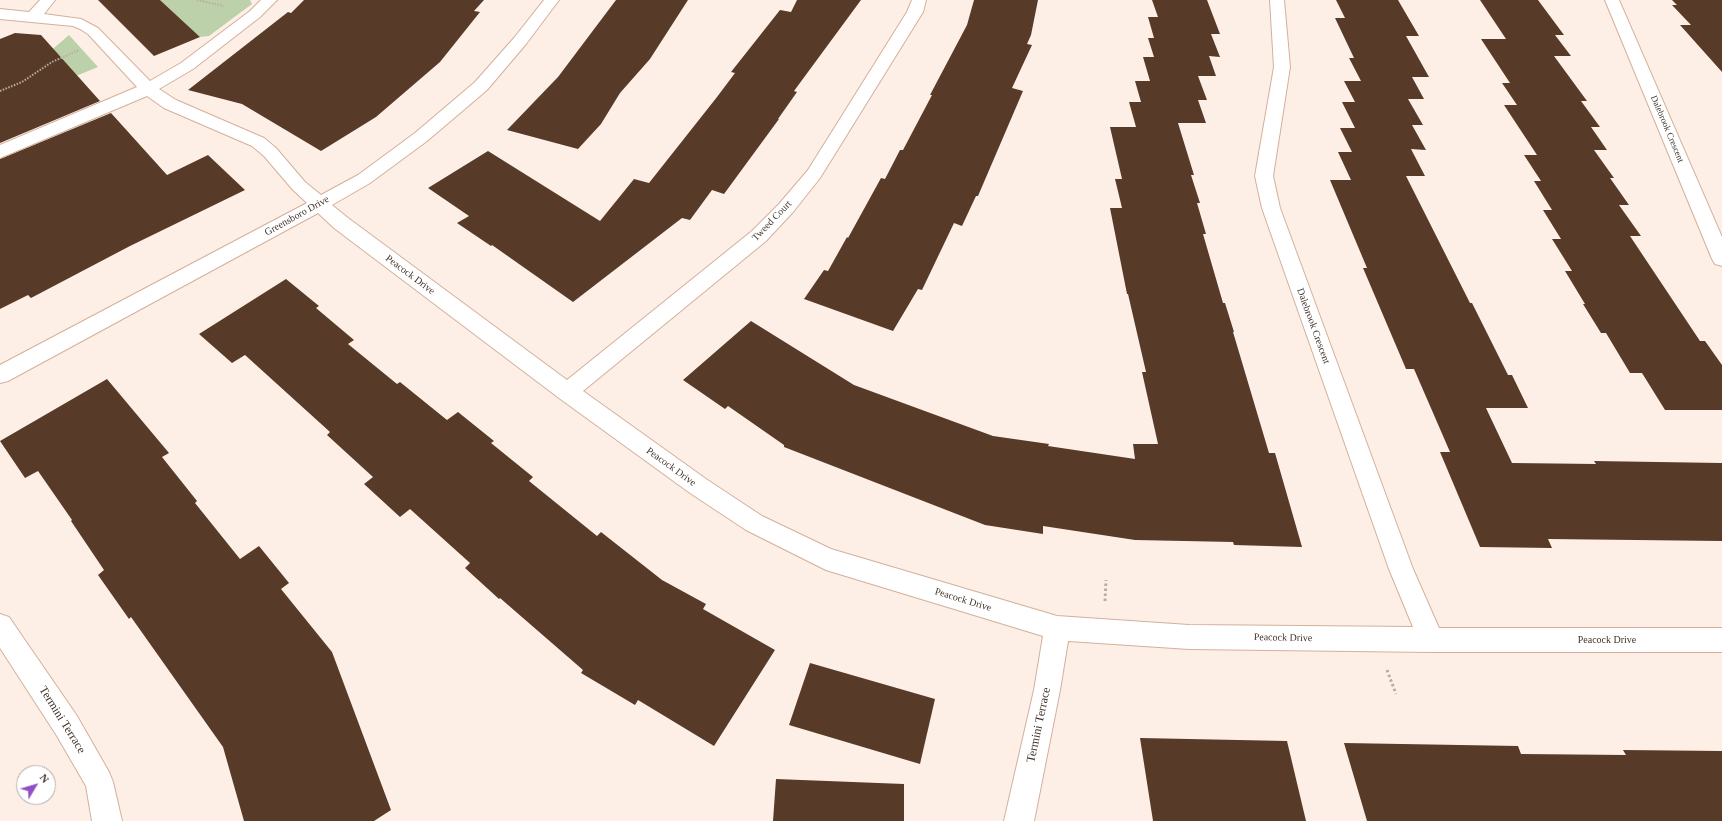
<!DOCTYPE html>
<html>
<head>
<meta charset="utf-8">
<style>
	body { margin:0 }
	#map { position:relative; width:1722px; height:821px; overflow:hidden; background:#feefe6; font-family:Georgia,serif }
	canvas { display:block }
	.north { position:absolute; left:16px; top:765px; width:40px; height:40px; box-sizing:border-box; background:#fff; border:1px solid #b3adaa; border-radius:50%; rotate:52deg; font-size:11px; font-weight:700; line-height:16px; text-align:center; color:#41332b }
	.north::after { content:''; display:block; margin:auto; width:14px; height:18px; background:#904fc4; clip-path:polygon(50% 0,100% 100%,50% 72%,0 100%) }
</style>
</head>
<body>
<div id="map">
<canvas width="1722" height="821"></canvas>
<div class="north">N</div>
</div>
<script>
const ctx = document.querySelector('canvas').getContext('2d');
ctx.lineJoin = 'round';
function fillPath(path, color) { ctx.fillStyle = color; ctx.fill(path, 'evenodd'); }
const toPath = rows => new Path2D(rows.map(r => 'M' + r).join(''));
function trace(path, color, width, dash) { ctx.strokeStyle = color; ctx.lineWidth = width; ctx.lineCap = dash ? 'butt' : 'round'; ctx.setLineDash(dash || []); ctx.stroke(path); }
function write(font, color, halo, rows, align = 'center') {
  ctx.font = font + ' Georgia,serif'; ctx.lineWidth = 4; ctx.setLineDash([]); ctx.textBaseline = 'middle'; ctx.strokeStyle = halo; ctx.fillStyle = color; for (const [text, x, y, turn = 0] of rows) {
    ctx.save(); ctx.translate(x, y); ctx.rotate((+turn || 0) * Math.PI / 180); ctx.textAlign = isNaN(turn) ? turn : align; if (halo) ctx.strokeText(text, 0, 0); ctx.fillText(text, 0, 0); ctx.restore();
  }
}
const green = toPath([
	[160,0,250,0,252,4,209,36,200,37],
	[69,35,98,67,0,107,25,73]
]);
const building = toPath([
	[98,0,160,0,200,37,154,56],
	[304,0,484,0,474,11,480,12,440,62,376,117,321,151,242,104,188,90,288,12,291,13],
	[616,0,688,0,650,59,620,93,601,124,578,149,507,130,558,77],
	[797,0,861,0,794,91,797,92,778,119,779,119,724,194,712,190,690,220,682,218,573,302,492,245,491,246,457,223,469,216,428,188,488,151,600,221,634,179,649,183,717,97,735,73,731,72,780,10,791,12],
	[974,0,1038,0,1031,35,1027,44,1032,45,1012,88,1023,91,978,196,976,196,962,226,954,223,922,290,918,289,893,331,804,299,824,270,828,271,847,237,848,238,881,178,885,179,900,150,903,150,932,95,930,95,967,25],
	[1152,0,1207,0,1220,34,1211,34,1220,57,1209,56,1216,76,1198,76,1207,100,1198,100,1206,123,1178,123,1194,175,1191,175,1200,203,1197,203,1206,234,1203,234,1223,303,1225,303,1234,332,1233,332,1269,453,1275,453,1302,547,1234,545,1233,542,1135,540,1043,526,1043,534,985,525,784,447,784,445,728,406,725,409,683,380,751,321,854,385,993,436,1049,444,1048,446,1135,459,1133,444,1158,444,1142,372,1146,372,1128,294,1127,294,1110,208,1122,208,1115,179,1122,179,1110,127,1136,127,1129,102,1141,102,1135,81,1150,81,1143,57,1154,57,1148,38,1154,38,1148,17,1158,17],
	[1336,0,1398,0,1419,36,1406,36,1429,77,1412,77,1424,99,1408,99,1423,125,1412,125,1426,150,1411,149,1425,176,1406,176,1470,303,1472,303,1508,375,1512,375,1528,408,1486,408,1512,463,1596,464,1594,461,1722,463,1722,541,1548,539,1552,548,1480,547,1440,452,1450,452,1414,369,1406,369,1363,268,1367,268,1330,180,1351,180,1338,152,1352,152,1340,128,1355,128,1342,102,1355,102,1344,81,1361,81,1349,58,1354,58,1335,18,1345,18],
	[1480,0,1538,0,1564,35,1555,35,1571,56,1554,56,1587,101,1581,101,1600,127,1591,127,1607,150,1594,150,1614,178,1610,178,1629,205,1619,205,1641,236,1630,236,1700,341,1705,341,1722,365,1722,410,1665,410,1642,373,1630,373,1606,333,1601,333,1583,304,1585,304,1565,271,1572,271,1552,239,1561,239,1543,210,1552,210,1534,181,1541,181,1524,155,1537,155,1504,105,1517,105,1502,83,1510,83,1481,39,1506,39],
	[1672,0,1722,0,1722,72,1680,25,1691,25,1672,5,1677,5],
	[15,33,41,35,100,101,0,143,0,39],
	[111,113,167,175,208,155,245,190,130,246,31,298,28,295,0,309,0,159],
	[286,279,319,306,316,308,354,340,348,344,397,384,400,382,447,420,458,412,494,441,491,443,533,477,529,481,597,536,601,532,662,580,706,604,703,609,775,650,714,746,638,700,635,705,581,673,583,670,500,598,499,599,465,568,470,563,410,509,400,517,364,484,373,477,327,435,330,432,245,355,232,363,199,334],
	[107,379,169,453,162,457,197,501,195,503,240,559,259,546,289,583,281,589,332,652,391,810,374,821,244,821,223,747,131,617,129,619,98,575,104,570,71,521,72,520,38,471,25,478,0,441],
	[810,663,935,699,920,764,789,725],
	[1140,738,1287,741,1306,821,1153,821],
	[1344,743,1518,746,1521,754,1626,755,1623,750,1722,751,1722,821,1367,821],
	[776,779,904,784,904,821,773,821]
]);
const pathFar1 = toPath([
	[197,0,224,6],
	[0,91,22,82,52,62,79,50]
]);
const path = toPath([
	[1105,601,1106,580],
	[1387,670,1396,694]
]);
const minor = toPath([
	[40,0,55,0,44,14,81,19,98,28,150,81,181,63,250,11,261,0,277,0,260,17,193,69,159,89,176,100,264,138,276,148,305,182,321,195,358,175,415,133,475,82,514,38,544,0,559,0,526,44,487,90,427,141,370,183,332,205,348,218,567,380,752,231,779,204,808,170,907,12,912,0,926,0,923,12,820,178,793,212,766,241,583,391,706,479,762,516,831,549,1057,616,1189,625,1413,627,1389,569,1262,208,1255,176,1274,67,1270,0,1284,0,1290,67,1273,176,1280,208,1413,569,1439,628,1722,628,1722,652,1431,652,1189,649,1068,641,1060,690,1034,821,1004,821,1034,690,1043,636,826,570,746,530,690,493,559,398,334,228,318,213,8,381,0,383,0,365,307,203,293,190,264,156,252,146,164,108,147,96,0,158,0,145,137,87,88,34,80,29,73,26,0,19,0,9,29,12,40,0],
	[1605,0,1619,0,1722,237,1722,266,1715,264,1712,259,1605,0],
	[0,614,9,617,77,716,109,772,113,782,122,821,92,821,86,786,57,736,0,648,0,614]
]);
const farStreetnames = [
	["Dalebrook Crescent",1667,129,67]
];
const streetNames = [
	["Greensboro Drive",297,216,-29],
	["Tweed Court",772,221,-46],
	["Peacock Drive",410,275,37],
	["Dalebrook Crescent",1313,326,70],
	["Peacock Drive",671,467,36],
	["Peacock Drive",963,600,17],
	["Peacock Drive",1283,638,1],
	["Peacock Drive",1607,640]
];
const nearStreetnames = [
	["Termini Terrace",62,720,58],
	["Termini Terrace",1039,725,-78]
];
fillPath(green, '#bcd1aa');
fillPath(building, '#573b28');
trace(minor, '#d3b09b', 2);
trace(pathFar1, '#bbaca3', 2, [1.5, 1.5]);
trace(path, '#bbaca3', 3, [2.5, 2.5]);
fillPath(minor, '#fff');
write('9px', '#41332b', '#fff', farStreetnames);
write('10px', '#41332b', '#fff', streetNames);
write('12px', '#41332b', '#fff', nearStreetnames);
</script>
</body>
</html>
